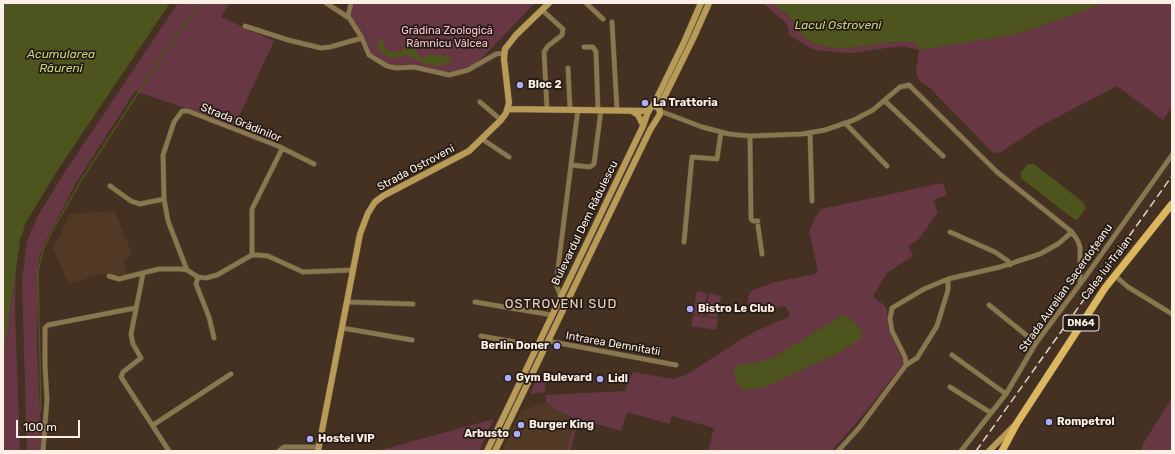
<!DOCTYPE html>
<html>
<head>
<meta charset="utf-8">
<style>
	body { margin:0 }
	#map { position:relative; width:1175px; height:454px; overflow:hidden; background:#443122; font-family:Rubik,sans-serif }
	canvas { display:block }
	.frame { position:absolute; inset:0; border:4px solid #fcefe6; pointer-events:none }
	.scale { position:absolute; left:16px; top:420px; width:64px; height:18px; box-sizing:border-box; border:2px solid #fcefe6; border-top:0; padding-left:5px; font-size:12px; line-height:14px; white-space:nowrap; color:#fcefe6; -webkit-text-stroke:3px #241b14; paint-order:stroke }
</style>
</head>
<body>
<div id="map">
<canvas width="1175" height="454"></canvas>
<div class="frame"></div>
<div class="scale">100 m</div>
</div>
<script>
const ctx = document.querySelector('canvas').getContext('2d');
ctx.lineJoin = 'round';
function fillPath(path, color) { ctx.fillStyle = color; ctx.fill(path, 'evenodd'); }
const toPath = rows => new Path2D(rows.map(r => 'M' + r).join(''));
function trace(path, color, width, dash) { ctx.strokeStyle = color; ctx.lineWidth = width; ctx.lineCap = dash ? 'butt' : 'round'; ctx.setLineDash(dash || []); ctx.stroke(path); }
function write(font, color, halo, rows, align = 'center') {
  ctx.font = font + ' Rubik,sans-serif'; ctx.lineWidth = 3.5; ctx.setLineDash([]); ctx.textBaseline = 'middle'; ctx.strokeStyle = halo; ctx.fillStyle = color; for (const [text, x, y, turn = 0] of rows) {
    ctx.save(); ctx.translate(x, y); ctx.rotate((+turn || 0) * Math.PI / 180); ctx.textAlign = isNaN(turn) ? turn : align; if (halo) ctx.strokeText(text, 0, 0); ctx.fillText(text, 0, 0); ctx.restore();
  }
}
const built = toPath([
	[115,211,132,255,123,260,128,276,101,274,69,284,53,249,70,214],
	[546,402,555,409,575,420,567,451,502,451,521,411]
]);
const green = toPath([
	[178,3,230,3,221,17,274,41,235,125,135,91,76,183,45,242,39,258,37,345,42,451,27,451,22,281,27,241,38,216,63,175],
	[354,3,535,3,479,61,465,69,447,73,419,66,393,66,372,57,351,16,351,11],
	[763,3,772,3,779,8,789,16,803,36,815,44,836,48,849,48,902,41,917,44,920,50,1087,10,1100,3,1172,3,1172,107,1163,120,1117,86,1040,126,1001,152,993,153,932,90,920,81,916,73,919,50,901,46,851,53,814,50,789,35,787,24],
	[943,183,947,195,933,200,938,212,919,239,908,246,913,256,887,273,873,296,885,306,887,310,888,328,903,362,900,368,867,410,832,451,708,451,714,428,672,416,669,424,627,412,621,431,579,419,570,451,567,451,575,419,555,409,546,402,546,395,625,391,633,372,673,379,686,375,750,334,790,316,786,306,753,312,748,304,748,297,751,291,775,282,815,274,818,271,809,231,818,213,821,209],
	[16,266,15,311,20,451,3,451,3,360],
	[697,291,707,293,703,316,693,314],
	[709,293,721,296,717,318,705,316],
	[693,315,718,319,716,330,691,326],
	[538,377,546,378,545,392,530,394],
	[1172,398,1172,451,1141,451,1143,444],
	[494,419,479,451,377,451]
]);
const water = toPath([
	[3,3,170,3,57,171,25,224,18,254,3,360],
	[772,3,1100,3,1087,10,1018,34,920,50,917,44,902,41,849,48,836,48,815,44,803,36,789,16],
	[381,39,383,41,385,48,392,53,411,47,415,48,420,57,422,58,432,54,450,57,452,59,448,64,438,66,424,63,406,55,392,59,384,55,378,48,378,42],
	[1028,164,1034,164,1083,202,1086,208,1077,220,1072,218,1021,178,1021,172],
	[843,315,847,316,860,328,862,335,860,339,839,353,765,387,749,390,743,389,736,382,734,370,737,365,760,362,772,358]
]);
const pier = toPath([
	[170,3,172,3,34,212,22,240,15,288,20,239,33,211]
]);
const stream = toPath([
	[41,410,38,271,43,250,53,229,82,179,170,44,201,3]
]);
const street = toPath([
	[326,3,349,18],
	[351,3,348,16,362,38,369,55,387,66,396,68,414,67,449,75,468,70,496,54,504,53],
	[586,3,603,19],
	[542,10,563,29,562,35,548,46,544,52,547,109],
	[612,22,617,110],
	[245,26,288,40,321,48,330,47,362,38],
	[584,47,593,47,596,52,598,110],
	[568,68,570,109],
	[885,101,943,156],
	[480,102,501,120],
	[660,111,702,127,729,134,750,136,802,134,825,130,854,120,873,110,900,87,909,85,997,172,1072,232,1078,241,1080,247,1080,284],
	[845,123,887,166],
	[810,133,812,201],
	[750,136,751,219,753,221,758,221],
	[482,139,509,157],
	[571,165,590,167,594,164,601,110],
	[110,186,131,201,140,204,164,199],
	[758,226,762,254],
	[950,232,995,252,1008,261,1010,265],
	[684,242,692,157,717,159,721,132],
	[252,255,252,209,282,149],
	[187,270,168,221,164,199,163,155,174,122,182,111,188,111,278,146,314,164],
	[143,274,131,334,133,344,141,358,123,372,121,377,169,451],
	[1114,275,1128,287,1172,314],
	[109,276,119,279,159,269,180,269,187,270,198,277,206,278,217,275,252,255,258,255,268,256,303,272,353,270],
	[198,277,196,284,209,317,214,338],
	[561,297,556,284,578,109],
	[347,302,413,304],
	[475,302,552,315],
	[989,305,1036,343],
	[342,328,412,340],
	[481,336,538,346],
	[548,341,676,365],
	[952,355,1006,394],
	[906,365,917,358,937,326,948,290,948,279],
	[950,387,991,413],
	[153,425,231,374],
	[43,451,47,400,45,365,45,328,48,325,135,308],
	[279,451,284,447,319,447],
	[838,451,859,428,906,365,905,357,892,331,890,319,892,308,924,289,948,279,1000,267,1040,254,1058,244,1072,232],
	[961,451,1006,394,1036,343,1086,276,1172,155]
]);
const secondary = toPath([
	[659,108,693,39,709,3],
	[508,109,649,111],
	[632,111,638,115,643,125],
	[318,451,360,234,368,213,375,202,383,196,469,151,501,120,506,113,509,103,504,59,505,49,516,35,549,3],
	[487,451,643,126,649,109,653,106,685,40,701,3],
	[495,451,650,130,660,114,659,108,653,106],
	[989,451,1016,424]
]);
const primary = toPath([
	[1002,451,1017,423,1105,288,1172,204]
]);
const rail = toPath([
	[976,451,1172,176]
]);
const markers = [
	[520,85,4,"#abaffb"],
	[645,103,4,"#abaffb"],
	[690,309,4,"#abaffb"],
	[557,346,4,"#abaffb"],
	[508,378,4,"#abaffb"],
	[600,379,4,"#abaffb"],
	[1049,422,4,"#abaffb"],
	[521,425,4,"#abaffb"],
	[517,434,4,"#abaffb"],
	[310,439,4,"#abaffb"]
];
const shields = [
	[1081,323,36]
];
const shieldNames = [
	["DN64",1081,323]
];
const parkNames = [
	["Grădina Zoologică",447,31],
	["Râmnicu Vâlcea",447,44]
];
const poiNames = [
	["Bloc 2",528,85],
	["La Trattoria",653,103],
	["Bistro Le Club",698,309],
	["Berlin Doner",549,346,"right"],
	["Gym Bulevard",516,378],
	["Lidl",608,379],
	["Rompetrol",1057,422],
	["Burger King",529,425],
	["Arbusto",509,434,"right"],
	["Hostel VIP",318,439]
];
const streetNames = [
	["Strada Grădinilor",241,123,22],
	["Strada Ostroveni",416,168,-28],
	["Bulevardul Dem Rădulescu",585,223,-64],
	["Calea lui Traian",1107,268,-53],
	["Strada Aurelian Sacerdoțeanu",1066,288,-55],
	["Intrarea Demnitatii",613,344,10]
];
const waterNames = [
	["Lacul Ostroveni",838,26],
	["Acumularea",61,55],
	["Râureni",61,69]
];
const quarterNames = [
	["OSTROVENI SUD",561,304]
];
fillPath(built, '#523925');
fillPath(green, '#673744');
fillPath(water, '#4e541d');
fillPath(pier, '#443122');
trace(stream, '#4e541d', 1.5);
trace(street, '#614f41', 5.5);
trace(secondary, '#614f41', 7);
trace(primary, '#614f41', 8);
trace(street, '#89774e', 4.5);
trace(secondary, '#b89b57', 6);
trace(primary, '#dcb75d', 7);
trace(rail, '#e1d3c9', 1.5, [8, 4]);
for (const [x, y, r, color] of markers) { const dot = new Path2D(); dot.arc(x, y, r, 0, 2 * Math.PI); ctx.fillStyle = color; ctx.fill(dot); trace(dot, '#241b14', 1.5); }
for (const [x, y, w] of shields) { const box = new Path2D(); box.roundRect(x - w / 2, y - 8, w, 16, 3); ctx.fillStyle = '#241b14'; ctx.fill(box); trace(box, '#fcefe6', 1); }
write('bold 10px', '#fcefe6', null, shieldNames);
write('11px', '#f8c2ce', '#241b14', parkNames);
write('bold 11px', '#fcefe6', '#241b14', poiNames, 'left');
write('11px', '#fcefe6', '#241b14', streetNames);
write('italic 12px', '#cad481', '#241b14', waterNames);
ctx.letterSpacing = '1px';
write('13px', '#ecd3c0', '#241b14', quarterNames);
ctx.letterSpacing = '0px';
</script>
</body>
</html>
